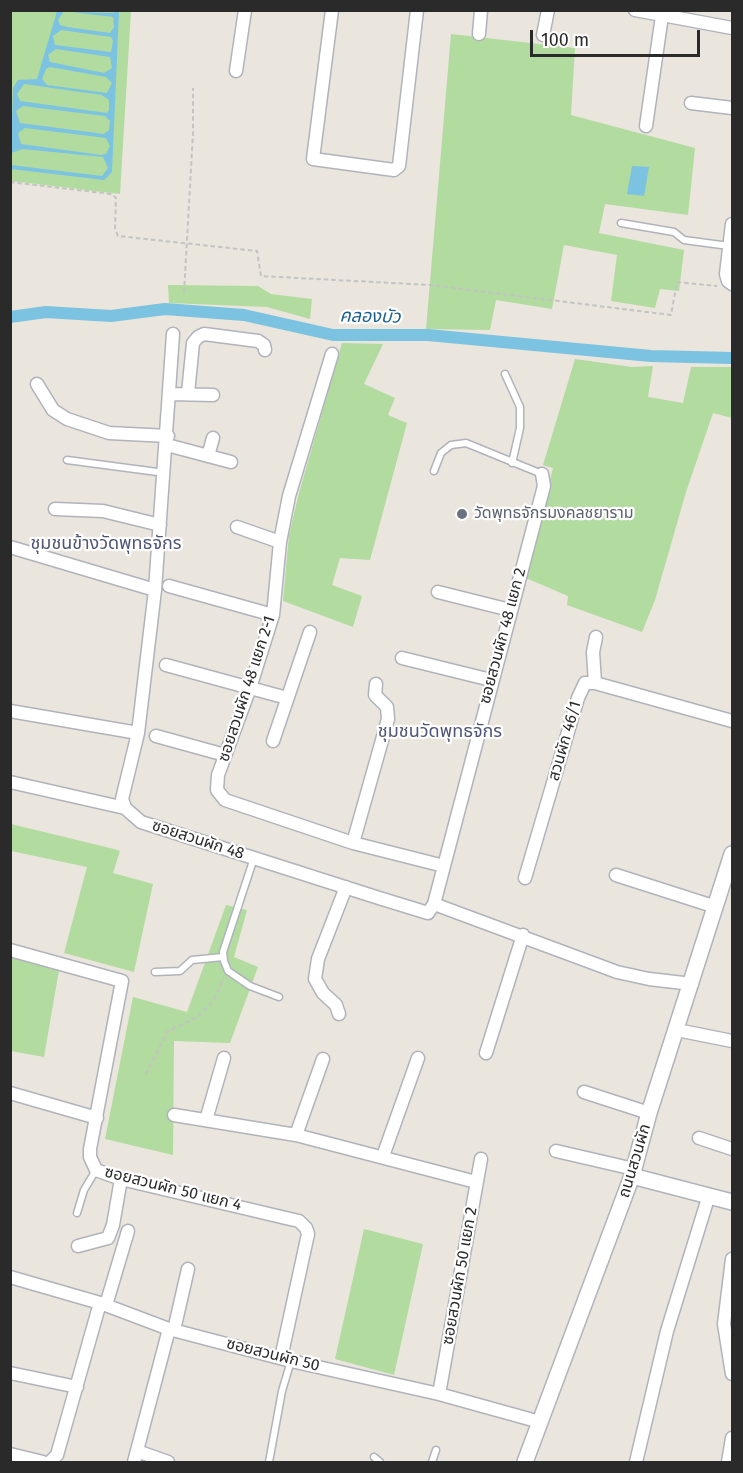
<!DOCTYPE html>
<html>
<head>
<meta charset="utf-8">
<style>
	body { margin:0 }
	#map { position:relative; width:743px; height:1473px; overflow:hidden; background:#eae5dd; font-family:"Fira Sans",sans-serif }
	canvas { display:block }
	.frame { position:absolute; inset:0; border:12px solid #2a2a2a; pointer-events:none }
	.scale { position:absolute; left:530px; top:30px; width:170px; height:27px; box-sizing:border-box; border:3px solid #2a2a2a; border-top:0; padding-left:8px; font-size:18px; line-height:21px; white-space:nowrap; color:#2a2a2a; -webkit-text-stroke:4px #fff; paint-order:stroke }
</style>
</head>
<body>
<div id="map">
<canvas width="743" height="1473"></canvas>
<div class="frame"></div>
<div class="scale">100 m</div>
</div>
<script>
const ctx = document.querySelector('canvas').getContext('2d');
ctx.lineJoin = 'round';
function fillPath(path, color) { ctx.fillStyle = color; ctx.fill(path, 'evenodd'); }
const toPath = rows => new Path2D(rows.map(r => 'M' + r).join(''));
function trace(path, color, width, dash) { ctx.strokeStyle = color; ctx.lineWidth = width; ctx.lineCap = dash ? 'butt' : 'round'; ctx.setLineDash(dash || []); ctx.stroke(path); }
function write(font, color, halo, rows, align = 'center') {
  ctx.font = font + ' "Fira Sans","Noto Sans Thai",sans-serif'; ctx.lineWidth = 4.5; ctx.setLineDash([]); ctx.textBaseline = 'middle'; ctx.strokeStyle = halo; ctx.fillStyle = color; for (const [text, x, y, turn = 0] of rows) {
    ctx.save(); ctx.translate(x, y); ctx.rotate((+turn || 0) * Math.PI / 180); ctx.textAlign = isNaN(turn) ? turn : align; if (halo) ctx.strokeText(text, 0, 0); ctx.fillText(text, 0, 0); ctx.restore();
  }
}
const green = toPath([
	[10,11,131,11,120,194,11,181],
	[451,34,575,48,571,115,695,148,688,215,605,204,599,233,684,250,679,291,660,289,655,308,611,301,617,255,564,245,552,309,496,300,490,330,426,329],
	[168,285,258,286,271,294,312,299,310,319,267,307,169,303],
	[342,343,383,344,364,384,395,398,388,415,407,423,370,560,340,558,332,585,362,596,353,627,283,601,289,535,299,493],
	[575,359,632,367,653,366,648,397,683,403,691,367,732,367,732,418,713,413,686,492,655,600,642,632,567,605,568,596,526,578,553,468,543,465],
	[11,824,114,849,120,851,113,873,153,884,134,972,64,953,87,867,11,851],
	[226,905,247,910,234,957,258,967,230,1043,174,1041,173,1155,105,1139,133,997,187,1012],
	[10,957,59,970,44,1057,11,1051],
	[364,1229,423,1244,394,1375,335,1359]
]);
const water = toPath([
	[57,11,111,13,119,11,112,172,104,180,11,169,11,165,102,176,108,168,103,157,23,149,11,153,13,88,18,80,37,79],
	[64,11,113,17,114,27,110,33,67,27,60,25,58,20],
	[61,30,111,37,113,41,111,52,55,45,53,36],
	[56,49,110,57,112,68,104,73,50,62,48,55],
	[50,67,106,77,112,83,107,93,47,85,42,79,46,69],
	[24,84,102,95,109,100,109,110,107,113,20,101,17,94],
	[23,106,105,116,110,121,109,130,104,134,20,123,16,111],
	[25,128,106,138,110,146,106,154,101,155,21,144,18,133],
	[632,166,649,167,644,196,627,194]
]);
const canal = toPath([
	[10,317,46,312,111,316,165,309,244,315,333,335,428,335,651,356,732,358]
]);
const path = toPath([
	[10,182,112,194,116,198,115,229,118,236,257,251,261,276,430,285,671,315,677,282,717,286],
	[184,293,193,133,193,88],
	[146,1074,167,1032,199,1016,213,1001,224,978]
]);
const service = toPath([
	[621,223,674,232,684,240,729,246],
	[505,374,520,407,520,428,512,463],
	[67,460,165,473],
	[434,471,441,453,451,445,466,443,542,474],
	[254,858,223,952,224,961,228,971,250,986,279,997],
	[155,972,180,971,192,960,223,957],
	[77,1213,84,1190,96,1170],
	[374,1457,380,1462],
	[269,1462,282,1391,291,1361],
	[432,1462,436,1450]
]);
const minor = toPath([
	[332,10,313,159,394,170,399,166,417,10],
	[635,10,732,28],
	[479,34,481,10],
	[543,35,548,10],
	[236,71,245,10],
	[691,103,732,108],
	[646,126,662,16],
	[732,224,726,274,728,281,732,284],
	[173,334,155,590,138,733,122,799,125,808,141,822,379,898,428,913,434,904,617,972,649,979,692,984],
	[332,354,289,496,280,542,273,615,250,688,218,775,217,790,225,800,353,843,444,866],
	[37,384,53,410,67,419,109,433,168,436],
	[188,393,193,343,198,337,204,334,258,341,264,345,265,350],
	[170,394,213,395],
	[167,445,231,462],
	[208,456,213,438],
	[55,509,103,511,160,525],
	[237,527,280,542],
	[10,547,155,590],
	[169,586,273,615],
	[438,592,510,610],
	[402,658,491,680],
	[166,665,287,698],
	[595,683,593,652,596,637],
	[10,711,138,733],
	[156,736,225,755],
	[273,741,310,632],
	[10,782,125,808],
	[353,843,388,719,387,707,375,695,376,684],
	[616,875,716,907],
	[525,878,578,698,585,683,595,683,732,721],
	[434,904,544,486,542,474],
	[10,950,122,981,90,1149,90,1157,96,1170,121,1179,290,1219,299,1221,306,1228,308,1234,281,1358],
	[339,1014,336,1005,323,993,315,979,318,959,346,887],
	[677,1030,732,1041],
	[486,1053,523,935],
	[584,1092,649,1113],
	[10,1093,97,1118],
	[174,1115,296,1135,476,1182],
	[206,1120,224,1058],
	[296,1135,323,1059],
	[699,1138,732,1149],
	[556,1151,634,1169],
	[383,1156,418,1058],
	[78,1246,108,1238,113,1225,121,1179],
	[732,1259,724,1324,732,1374],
	[10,1277,100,1303,169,1329,291,1361,439,1394,540,1422],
	[106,1305,128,1231],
	[174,1330,188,1269],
	[10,1373,77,1387],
	[439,1394,481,1159],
	[137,1451,168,1462],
	[10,1454,43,1462],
	[50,1462,57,1455,100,1303],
	[134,1462,169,1329],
	[636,1462,667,1331,709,1195],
	[728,1462,732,1438]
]);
const tertiary = toPath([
	[632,1176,732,1202],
	[525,1462,632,1176,649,1113,732,854]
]);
const markers = [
	[462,514,6,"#6b7280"]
];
const worshipNames = [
	["วัดพุทธจักรมงคลชยาราม",474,514]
];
const streetNames = [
	["ซอยสวนผัก 48 แยก 2",503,636,-75],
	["ซอยสวนผัก 48 แยก 2-1",247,689,-72],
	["สวนผัก 46/1",565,741,-74],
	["ซอยสวนผัก 48",198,840,18],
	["ถนนสวนผัก",635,1161,-73],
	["ซอยสวนผัก 50 แยก 4",173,1189,14],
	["ซอยสวนผัก 50 แยก 2",460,1276,-80],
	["ซอยสวนผัก 50",273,1355,14]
];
const waterNames = [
	["คลองบัว",370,317,1]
];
const neighbourhoodNames = [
	["ชุมชนข้างวัดพุทธจักร",106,544],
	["ชุมชนวัดพุทธจักร",440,732]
];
fillPath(green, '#b2db9f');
fillPath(water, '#7bc3e1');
trace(canal, '#7bc3e1', 12);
trace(service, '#b1b3bc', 9);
trace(minor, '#b1b3bc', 15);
trace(tertiary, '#b1b3bc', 18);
trace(path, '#c3c3c3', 2, [4.5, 3]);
trace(service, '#fff', 6);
trace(minor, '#fff', 12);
trace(tertiary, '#fff', 15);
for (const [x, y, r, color] of markers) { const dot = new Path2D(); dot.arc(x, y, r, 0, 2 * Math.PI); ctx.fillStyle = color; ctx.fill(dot); trace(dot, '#fff', 2); }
write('16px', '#5b616d', '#fff', worshipNames, 'left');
write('16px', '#2a2a2a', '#fff', streetNames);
write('italic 18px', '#1b618c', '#fff', waterNames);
write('18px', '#4f5576', '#fff', neighbourhoodNames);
</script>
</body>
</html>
